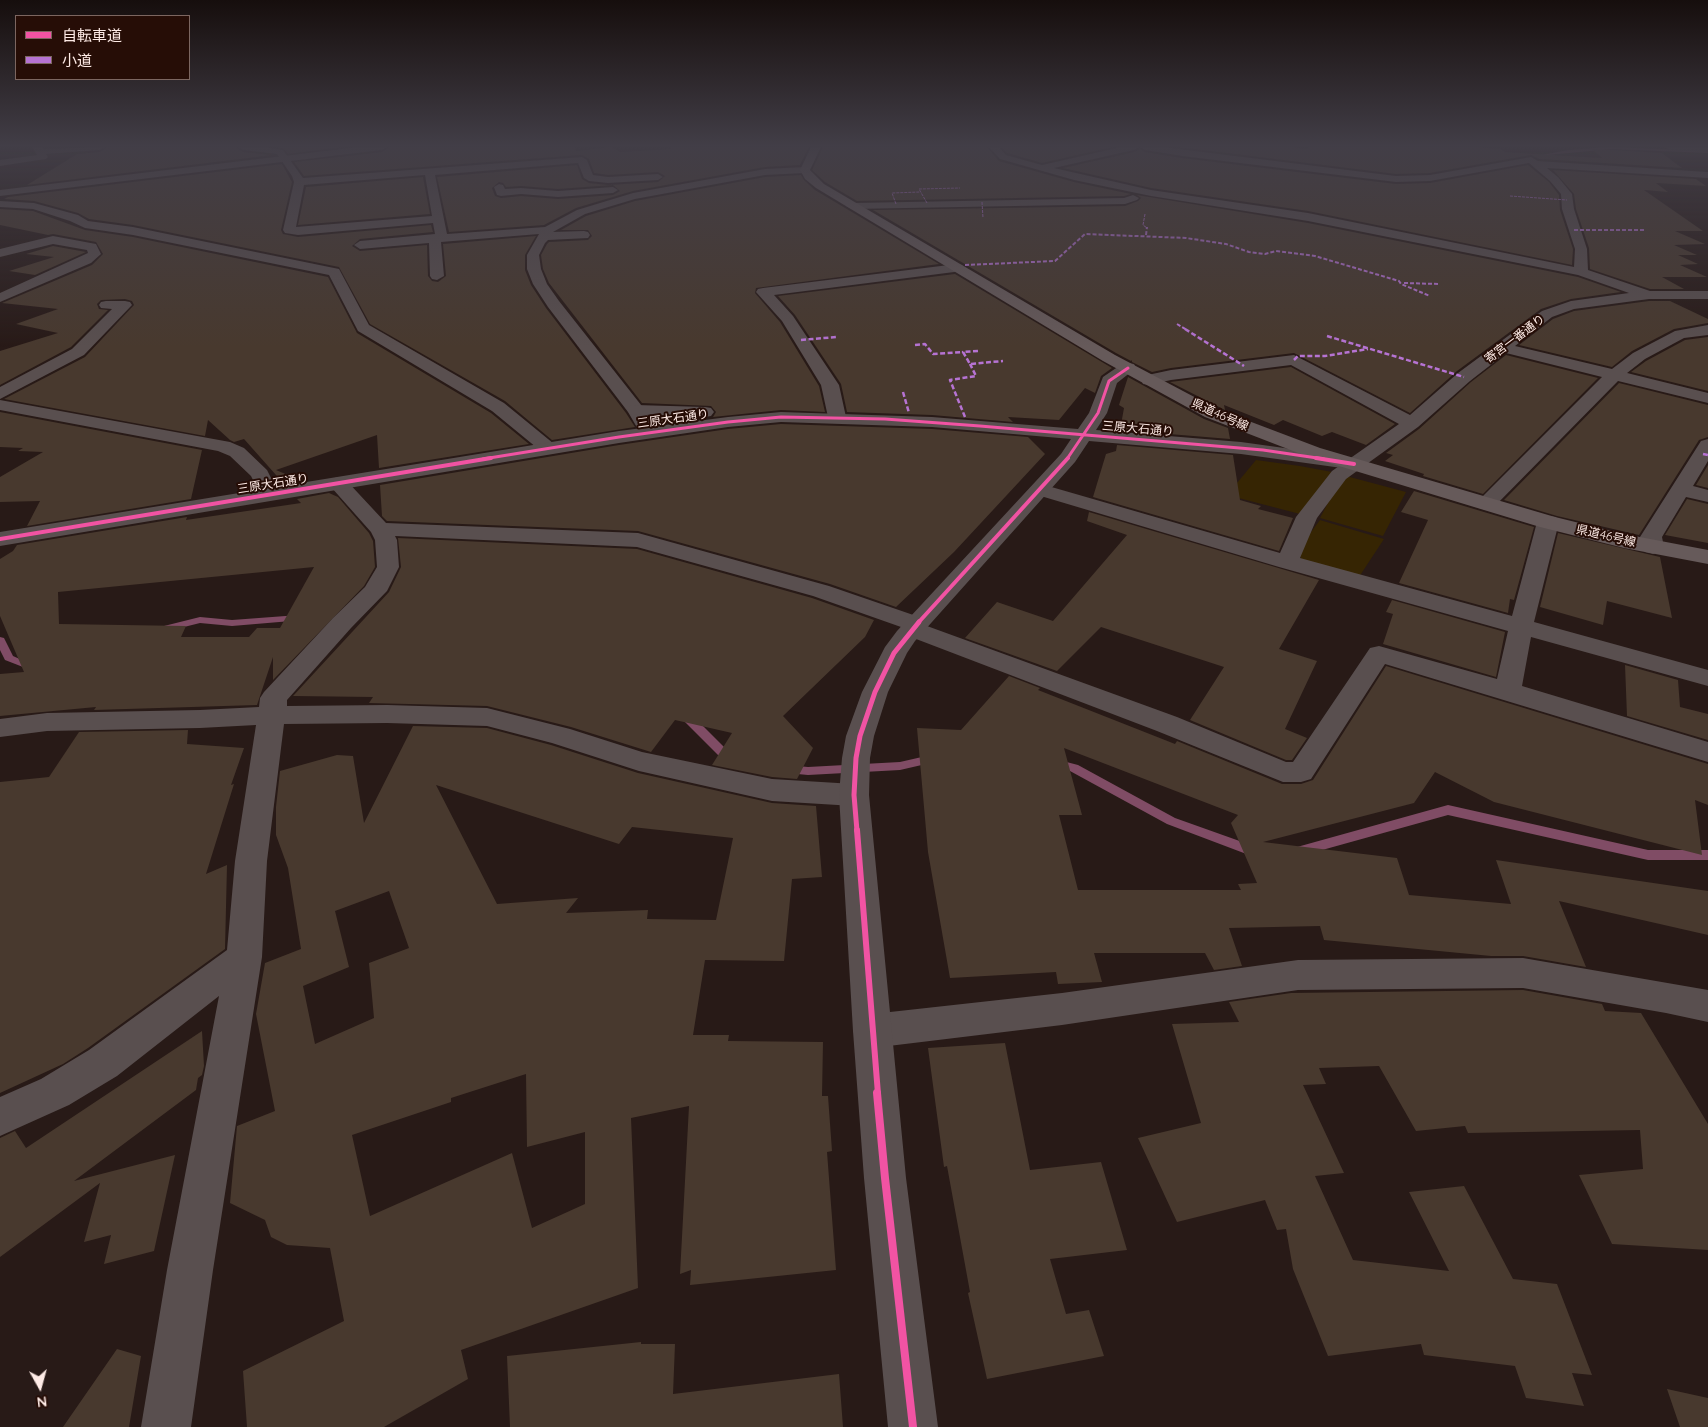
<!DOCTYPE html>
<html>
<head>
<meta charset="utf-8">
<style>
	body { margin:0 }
	#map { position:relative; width:1708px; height:1427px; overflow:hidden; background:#281a17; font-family:Quicksand,"Noto Sans JP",sans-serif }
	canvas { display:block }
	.legend { position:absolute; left:15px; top:15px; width:175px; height:65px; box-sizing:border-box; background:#260d06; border:1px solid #7c6660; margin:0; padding:6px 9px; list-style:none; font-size:15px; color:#feebe6 }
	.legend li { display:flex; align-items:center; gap:10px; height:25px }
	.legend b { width:25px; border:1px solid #7c6660 }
	.north { position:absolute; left:15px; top:1362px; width:50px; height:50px; -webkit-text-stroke:4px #260d06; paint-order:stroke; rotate:173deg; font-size:14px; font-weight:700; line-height:20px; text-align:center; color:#feebe6 }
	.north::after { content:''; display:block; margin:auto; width:18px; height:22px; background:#feebe6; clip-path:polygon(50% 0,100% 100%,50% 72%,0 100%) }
</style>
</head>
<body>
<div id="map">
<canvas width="1708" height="1427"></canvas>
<ul class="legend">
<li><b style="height:6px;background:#f153a3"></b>自転車道</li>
<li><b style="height:6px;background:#b673d3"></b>小道</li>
</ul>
<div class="north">N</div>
</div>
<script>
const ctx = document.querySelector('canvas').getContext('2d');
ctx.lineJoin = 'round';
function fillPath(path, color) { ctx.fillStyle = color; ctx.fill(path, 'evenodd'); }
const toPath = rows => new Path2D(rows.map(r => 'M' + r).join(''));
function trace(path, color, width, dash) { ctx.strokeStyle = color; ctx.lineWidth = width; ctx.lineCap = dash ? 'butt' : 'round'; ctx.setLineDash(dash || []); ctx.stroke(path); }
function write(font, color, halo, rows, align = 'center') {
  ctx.font = font + ' Quicksand,"Noto Sans JP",sans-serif'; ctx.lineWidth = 4; ctx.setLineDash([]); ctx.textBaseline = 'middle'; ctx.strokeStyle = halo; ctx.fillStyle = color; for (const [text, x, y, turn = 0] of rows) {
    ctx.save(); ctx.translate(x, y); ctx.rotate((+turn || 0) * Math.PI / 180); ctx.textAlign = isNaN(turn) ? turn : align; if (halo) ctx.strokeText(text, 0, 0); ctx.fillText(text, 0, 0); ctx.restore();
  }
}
const green = toPath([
	[1256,460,1300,466,1332,472,1300,514,1227,495],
	[1346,476,1406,492,1383,536,1320,518,1330,499],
	[1320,520,1384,539,1359,577,1301,562,1300,547]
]);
const stream = toPath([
	[1609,147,1708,151,1708,153,1611,149,1537,156,1568,150,1609,147],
	[299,615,304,618,303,620,232,626,200,623,160,633,155,630,156,628,200,617,232,620,299,615],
	[0,637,4,638,13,656,24,661,37,661,38,663,37,665,23,667,5,660,0,650,0,637],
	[684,710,688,711,730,753,737,755,739,758,737,761,733,762,722,759,680,717,678,714,680,711,684,710],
	[935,754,939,755,941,758,939,761,900,770,808,775,787,773,783,772,781,769,783,766,787,765,808,767,900,762,935,754],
	[1055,759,1078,765,1175,818,1262,849,1264,853,1262,857,1257,858,1167,824,1070,771,1051,766,1049,763,1055,759],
	[1448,805,1648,850,1708,850,1708,860,1648,860,1448,815,1297,857,1292,856,1290,852,1292,848,1297,847,1448,805]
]);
const building = toPath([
	[107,147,236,147,243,152,273,155,27,185,77,154,100,152],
	[276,147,342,147,288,154,283,148],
	[389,147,575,147,576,151,612,147,620,152,671,149,671,147,809,147,800,165,765,167,633,191,576,208,544,225,449,232,437,177,577,165,582,179,589,183,608,185,658,182,665,176,658,172,608,175,594,173,589,159,582,155,304,176,294,162,382,152],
	[499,182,503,183,506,187,521,186,558,189,613,185,620,191,613,195,558,199,521,196,501,198,495,196,492,188],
	[823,147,987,147,999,161,1074,182,1131,194,1124,196,857,201,825,182,812,170],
	[1001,147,1113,147,1042,163,1007,153],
	[1178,147,1290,147,1307,149,1308,147,1474,147,1501,149,1505,152,1602,158,1592,149,1613,150,1662,153,1682,168,1539,159,1531,155,1430,173,1396,174],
	[1140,149,1145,152,1182,158,1396,184,1430,183,1528,165,1549,182,1559,195,1560,210,1573,249,1572,265,1308,211,1151,188,1063,168,1134,152],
	[282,164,292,182,281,230,283,234,298,237,431,225,433,232,360,239,352,246,360,251,427,245,428,276,432,281,438,282,446,276,443,244,536,236,525,255,525,270,531,285,546,308,626,413,635,427,552,440,505,401,370,324,339,267,133,225,89,219,78,213,34,201,4,199,8,197],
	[1553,170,1696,179,1706,186,1656,183,1668,192,1644,190,1703,231,1675,231,1705,244,1674,245,1697,255,1678,255,1698,264,1680,265,1707,277,1662,277,1684,289,1650,289,1590,269,1589,248,1576,209,1574,194],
	[801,175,804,180,815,190,939,264,756,288,755,293,780,322,819,386,825,412,781,410,713,417,716,412,711,406,642,403,549,283,543,269,541,255,547,244,549,242,588,240,592,236,588,230,561,230,586,216,635,201,765,177],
	[423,177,430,214,298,225,306,187],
	[1137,195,1308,223,1578,277,1621,292,1571,299,1541,309,1457,371,1410,413,1294,353,1171,368,1152,372,1132,362,1132,360,1131,361,1116,353,873,210,1125,206,1138,201,1141,198],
	[0,209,33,211,85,230,133,237,328,277,357,333,491,413,529,444,379,468,377,435,276,470,302,481,284,484,244,439,234,442,230,440,208,420,205,436,4,399,85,357,134,305,132,301,125,299,101,300,97,304,99,309,108,310,71,347,0,385,0,351,58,333,16,324,58,309,2,303,92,265,103,254,96,242,53,234,48,235,0,225],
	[53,246,86,252,35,275,9,271,54,257,26,254],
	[955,274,1112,368,1101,376,1095,393,1085,388,1059,420,1008,417,1013,422,932,415,847,412,841,384,795,315,778,296],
	[1649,301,1670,301,1708,319,1708,323,1674,329,1632,351,1612,367,1519,345,1553,319,1574,311],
	[1708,337,1708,391,1631,372,1646,361,1685,340],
	[1506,355,1598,378,1483,494,1423,476,1424,474,1385,461,1393,455,1386,453,1419,429,1471,382],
	[1291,367,1395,424,1366,445,1332,432,1322,436,1283,420,1274,425,1224,405,1225,410,1170,382],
	[1128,377,1204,419,1228,428,1230,439,1120,430,1124,408,1119,405],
	[1619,383,1708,405,1708,437,1699,440,1639,535,1557,516,1504,500],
	[0,412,202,450,191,499,27,526,40,501,0,502,0,477,43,452,18,451,23,448,0,447],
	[651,417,700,419,656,424],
	[781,424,932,429,1028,437,1045,454,954,552,896,607,830,584,638,531,387,521,382,516,380,485,619,445,728,429],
	[1117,445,1233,455,1240,500,1261,506,1258,509,1293,518,1279,551,1093,497,1106,454,1116,451],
	[1708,465,1708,488,1696,485],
	[1414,491,1534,527,1514,600,1510,599,1508,613,1399,583,1428,520,1401,512],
	[329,493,338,497,369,533,373,541,375,567,364,586,273,680,273,657,257,705,94,710,96,707,0,716,0,674,24,672,0,616,0,559,13,551,17,545,187,517,186,520,301,503,297,499],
	[314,567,280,628,257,628,249,637,181,637,186,626,59,624,58,592],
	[1687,499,1708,504,1708,543,1665,535],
	[1089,512,1319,580,1279,649,1317,661,1285,729,1307,738,1292,760,1286,760,1190,720,1224,667,1101,627,1057,671,965,638,997,602,1053,621,1127,535,1087,521],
	[1558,533,1660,557,1672,618,1607,601,1603,625,1540,607],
	[398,538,637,549,812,598,874,620,865,637,783,716,813,748,797,779,772,777,712,765,732,733,675,720,651,752,571,727,487,706,369,703,373,697,293,696,389,592,401,567],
	[1392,600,1505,632,1496,677,1383,644,1393,614,1386,612],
	[1625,665,1678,680,1680,707,1708,714,1708,740,1627,716],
	[1386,666,1708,764,1708,805,1695,800,1702,855,1494,802,1435,772,1414,803,1263,842,1397,858,1409,895,1511,904,1496,860,1708,891,1708,935,1559,901,1586,967,1523,956,1491,956,1324,940,1320,926,1229,928,1242,966,1214,970,1205,953,1094,953,1102,982,1058,984,1056,972,950,978,928,852,917,728,961,730,1009,676,1040,688,1038,690,1175,744,1177,741,1282,784,1301,784,1313,780],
	[1064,748,1238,815,1231,823,1257,883,1238,884,1241,890,1078,890,1059,815,1082,815],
	[413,726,487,728,551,745,638,773,772,803,816,806,822,877,792,879,784,961,705,960,693,1035,729,1035,728,1041,823,1042,822,1096,828,1096,832,1151,827,1152,836,1270,690,1285,691,1270,680,1274,689,1106,631,1118,638,1288,461,1350,468,1379,384,1427,247,1427,243,1371,344,1321,330,1248,287,1245,271,1237,265,1220,230,1203,237,1126,275,1111,256,1014,265,963,301,949,288,868,276,835,276,807,280,771,337,755,353,756,364,823],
	[436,785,619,844,632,827,733,838,716,920,647,919,648,910,566,913,578,898,497,904],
	[389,891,409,948,369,963,374,1018,315,1044,303,986,349,967,335,911],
	[526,1074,527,1147,585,1132,585,1204,532,1228,512,1153,370,1216,352,1135,451,1102,451,1098],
	[188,730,187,744,244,748,231,785,234,784,206,874,227,865,225,949,88,1048,63,1064,0,1093,0,782,49,777,79,732],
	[1523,990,1602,1004,1605,1011,1641,1013,1708,1124,1708,1250,1612,1244,1579,1175,1643,1169,1640,1130,1468,1133,1465,1126,1416,1131,1379,1066,1319,1068,1326,1084,1303,1085,1344,1173,1315,1176,1353,1260,1449,1271,1409,1192,1464,1186,1513,1279,1557,1284,1592,1375,1572,1373,1584,1406,1526,1398,1515,1366,1424,1355,1421,1344,1328,1356,1293,1269,1286,1229,1277,1230,1265,1200,1177,1222,1138,1138,1201,1123,1172,1024,1239,1022,1229,1002,1291,993],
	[202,1031,204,1066,202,1075,198,1078,196,1090,74,1181,175,1155,154,1251,104,1264,111,1235,84,1242,100,1183,0,1257,0,1138,15,1131,26,1148],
	[1005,1043,1030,1170,1101,1162,1127,1250,1050,1259,1066,1314,1089,1310,1104,1356,987,1379,968,1293,970,1292,947,1166,944,1167,928,1048],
	[641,1342,641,1344,675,1344,673,1394,839,1374,843,1427,510,1427,507,1356],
	[117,1349,141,1356,129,1427,63,1427],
	[1667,1389,1708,1398,1708,1427,1680,1427]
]);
const minor = toPath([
	[32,147,42,147,43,149,105,147,100,150,46,154,48,157,46,159,0,166,0,160,37,155,32,147],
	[238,147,264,147,283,150,303,178,582,157,587,160,593,175,608,177,658,174,663,177,658,180,608,183,589,181,584,178,578,163,435,175,447,234,545,227,577,210,633,193,765,169,805,167,810,170,805,173,765,175,635,199,585,214,553,232,584,231,588,232,590,235,588,238,548,240,545,243,539,255,541,269,547,284,559,301,645,410,658,432,656,436,649,438,642,436,628,412,548,307,533,284,527,269,527,255,539,234,441,242,444,276,437,280,432,279,430,276,429,243,360,249,354,245,360,241,435,234,433,223,298,235,285,233,283,230,294,182,292,176,277,154,243,150,238,147],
	[425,175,432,216,296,227,304,185,425,175],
	[989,147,999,147,1006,155,1042,165,1121,147,1139,147,1134,150,1054,168,1151,190,1308,213,1574,267,1575,249,1562,209,1561,194,1550,181,1529,163,1430,181,1396,182,1182,156,1145,150,1140,147,1163,147,1396,176,1430,175,1531,157,1538,161,1708,172,1708,178,1547,168,1558,177,1572,194,1574,209,1587,249,1588,270,1650,291,1708,291,1708,299,1649,299,1574,309,1552,317,1515,346,1612,369,1633,353,1675,331,1708,325,1708,335,1684,338,1645,359,1627,373,1708,393,1708,403,1618,381,1493,508,1486,510,1479,508,1476,504,1479,500,1602,377,1506,353,1470,381,1418,427,1346,479,1317,518,1300,558,1512,616,1537,522,1540,517,1548,516,1556,517,1559,522,1534,622,1708,670,1708,686,1531,637,1522,686,1708,742,1708,762,1385,664,1311,779,1301,782,1283,782,1157,731,903,634,900,629,901,627,813,596,637,547,395,536,397,540,399,567,387,591,351,628,287,700,287,706,387,705,487,708,570,729,642,752,772,779,854,784,865,787,869,795,865,803,854,806,772,801,639,771,552,743,487,726,387,723,284,724,267,861,262,957,213,1270,191,1427,141,1427,167,1270,219,996,117,1076,69,1105,0,1136,0,1097,41,1079,89,1050,227,950,235,861,256,725,200,728,47,731,0,737,0,719,47,713,200,710,259,707,260,698,264,692,333,618,365,587,377,567,375,540,371,532,331,487,328,483,331,479,338,477,345,479,386,523,638,533,829,586,925,619,928,624,927,626,1177,717,1286,762,1293,762,1370,648,1379,646,1497,679,1508,631,1279,567,1034,494,1031,490,1034,486,1041,484,1048,486,1280,553,1296,517,1332,471,1399,424,1291,365,1171,380,1149,385,1143,384,1141,380,1143,376,1171,370,1294,355,1410,415,1458,373,1542,311,1571,301,1629,293,1578,275,1308,221,1151,196,1074,180,1000,159,989,147],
	[1665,147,1708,147,1708,152,1670,150,1665,147],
	[499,184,503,185,505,189,521,188,558,191,613,187,618,190,613,193,558,197,521,194,501,196,497,195,494,187,499,184],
	[1133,195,1139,198,1137,200,1125,204,852,209,846,206,852,203,1124,198,1133,195],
	[0,201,34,203,78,215,88,221,133,227,339,269,369,325,504,403,559,448,556,452,549,454,542,452,492,411,358,331,329,275,133,235,85,228,70,221,33,209,0,207,0,201],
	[53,236,96,244,101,254,91,263,0,302,0,293,88,253,87,250,53,244,0,257,0,249,53,236],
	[957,264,962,265,964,268,962,271,774,295,793,316,839,385,846,417,843,421,837,422,831,421,828,417,821,385,782,321,756,292,758,289,763,288,957,264],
	[106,301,125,301,130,302,132,305,84,355,0,399,0,387,72,349,112,309,101,308,99,305,101,302,106,301],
	[0,400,230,442,244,448,267,470,279,494,276,498,269,500,262,498,251,476,230,456,218,451,0,410,0,400],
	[1708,439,1708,461,1693,486,1708,490,1708,502,1686,497,1662,537,1664,547,1661,552,1653,554,1645,552,1642,547,1640,537,1701,441,1708,439],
	[1523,958,1708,990,1708,1022,1666,1013,1523,988,1298,990,1062,1025,872,1048,859,1043,853,1031,859,1019,872,1014,1062,993,1298,960,1523,958]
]);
const tertiary = toPath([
	[358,147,387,147,382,150,0,196,0,190,358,147],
	[1128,363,1134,364,1136,368,1117,383,1107,413,1096,430,1241,442,1342,456,1349,458,1352,462,1349,466,1342,468,1241,454,1089,441,1075,462,915,641,907,653,888,692,874,736,870,758,869,795,906,1178,938,1427,888,1427,864,1178,853,1031,839,795,842,758,846,736,862,692,885,647,897,631,1061,454,1071,439,932,427,781,422,728,427,619,443,0,546,0,532,619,431,728,417,781,412,932,417,1078,429,1089,413,1103,377,1122,364,1128,363],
	[636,405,705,407,711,408,714,412,711,416,705,417,630,414,627,410,630,406,636,405]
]);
const secondary = toPath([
	[811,147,821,147,810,170,824,184,1115,355,1217,409,1320,448,1555,517,1624,534,1708,550,1708,564,1624,548,1540,527,1306,456,1205,417,1103,361,816,188,805,179,800,170,811,147]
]);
const quietFar2 = toPath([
	[1510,196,1567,200],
	[982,202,983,218],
	[927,203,919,189,960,188],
	[896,204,892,193,920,192],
	[1145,214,1143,225,1147,228]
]);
const quietFar1 = toPath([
	[1574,230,1646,230],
	[1146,235,1147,227],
	[965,265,1055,261,1085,234,1186,238,1226,244,1249,252,1265,254,1276,251,1315,256,1399,281,1401,284,1430,296],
	[1404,283,1439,284],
	[1177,324,1187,330]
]);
const quiet = toPath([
	[1185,329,1244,366],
	[1327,336,1464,377],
	[801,340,836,337],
	[915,345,925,344,933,354,963,352],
	[978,351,963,352,970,364,1003,361],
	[1294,360,1298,356,1325,356,1368,349],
	[903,392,909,413],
	[965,417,950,380,976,376,970,364],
	[1703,454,1708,455]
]);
const cyclewayFar4 = toPath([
	[483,459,619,437,728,422,781,417,885,419,980,426,1263,450,1324,459],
	[1067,459,1098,413,1109,381,1128,368]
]);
const cyclewayFar3 = toPath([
	[1316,458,1354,464],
	[0,539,491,458],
	[918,623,1068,458]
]);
const cyclewayFar2 = toPath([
	[857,831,854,795,856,758,860,736,875,692,894,653,919,622]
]);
const cyclewayFar1 = toPath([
	[857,830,878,1094]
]);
const cycleway = toPath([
	[877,1093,885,1178,913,1427]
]);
const farStreetnames = [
	["寄宮一番通り",1515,339,-37],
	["県道46号線",1220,415,24],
	["三原大石通り",673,419,-8],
	["三原大石通り",1138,429,5],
	["三原大石通り",273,484,-9],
	["県道46号線",1606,536,13]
];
fillPath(green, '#362503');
fillPath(stream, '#804c65');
fillPath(building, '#48392e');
fillPath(minor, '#594f4f');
fillPath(tertiary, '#594f4f');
fillPath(secondary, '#665a5a');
trace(quietFar2, '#b673d3', 1, [3, 1]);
trace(quietFar1, '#b673d3', 2, [4, 2]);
trace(quiet, '#b673d3', 2.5, [5, 2.5]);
trace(cyclewayFar4, '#f153a3', 3);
trace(cyclewayFar3, '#f153a3', 4);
trace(cyclewayFar2, '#f153a3', 5);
trace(cyclewayFar1, '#f153a3', 6);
trace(cycleway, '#f153a3', 8);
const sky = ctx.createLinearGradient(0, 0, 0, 347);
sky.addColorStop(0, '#160e0d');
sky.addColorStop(0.42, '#423e47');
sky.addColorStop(1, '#423e4700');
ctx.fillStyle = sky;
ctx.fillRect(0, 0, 1708, 347);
write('12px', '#feebe6', '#260d06', farStreetnames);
</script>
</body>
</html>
